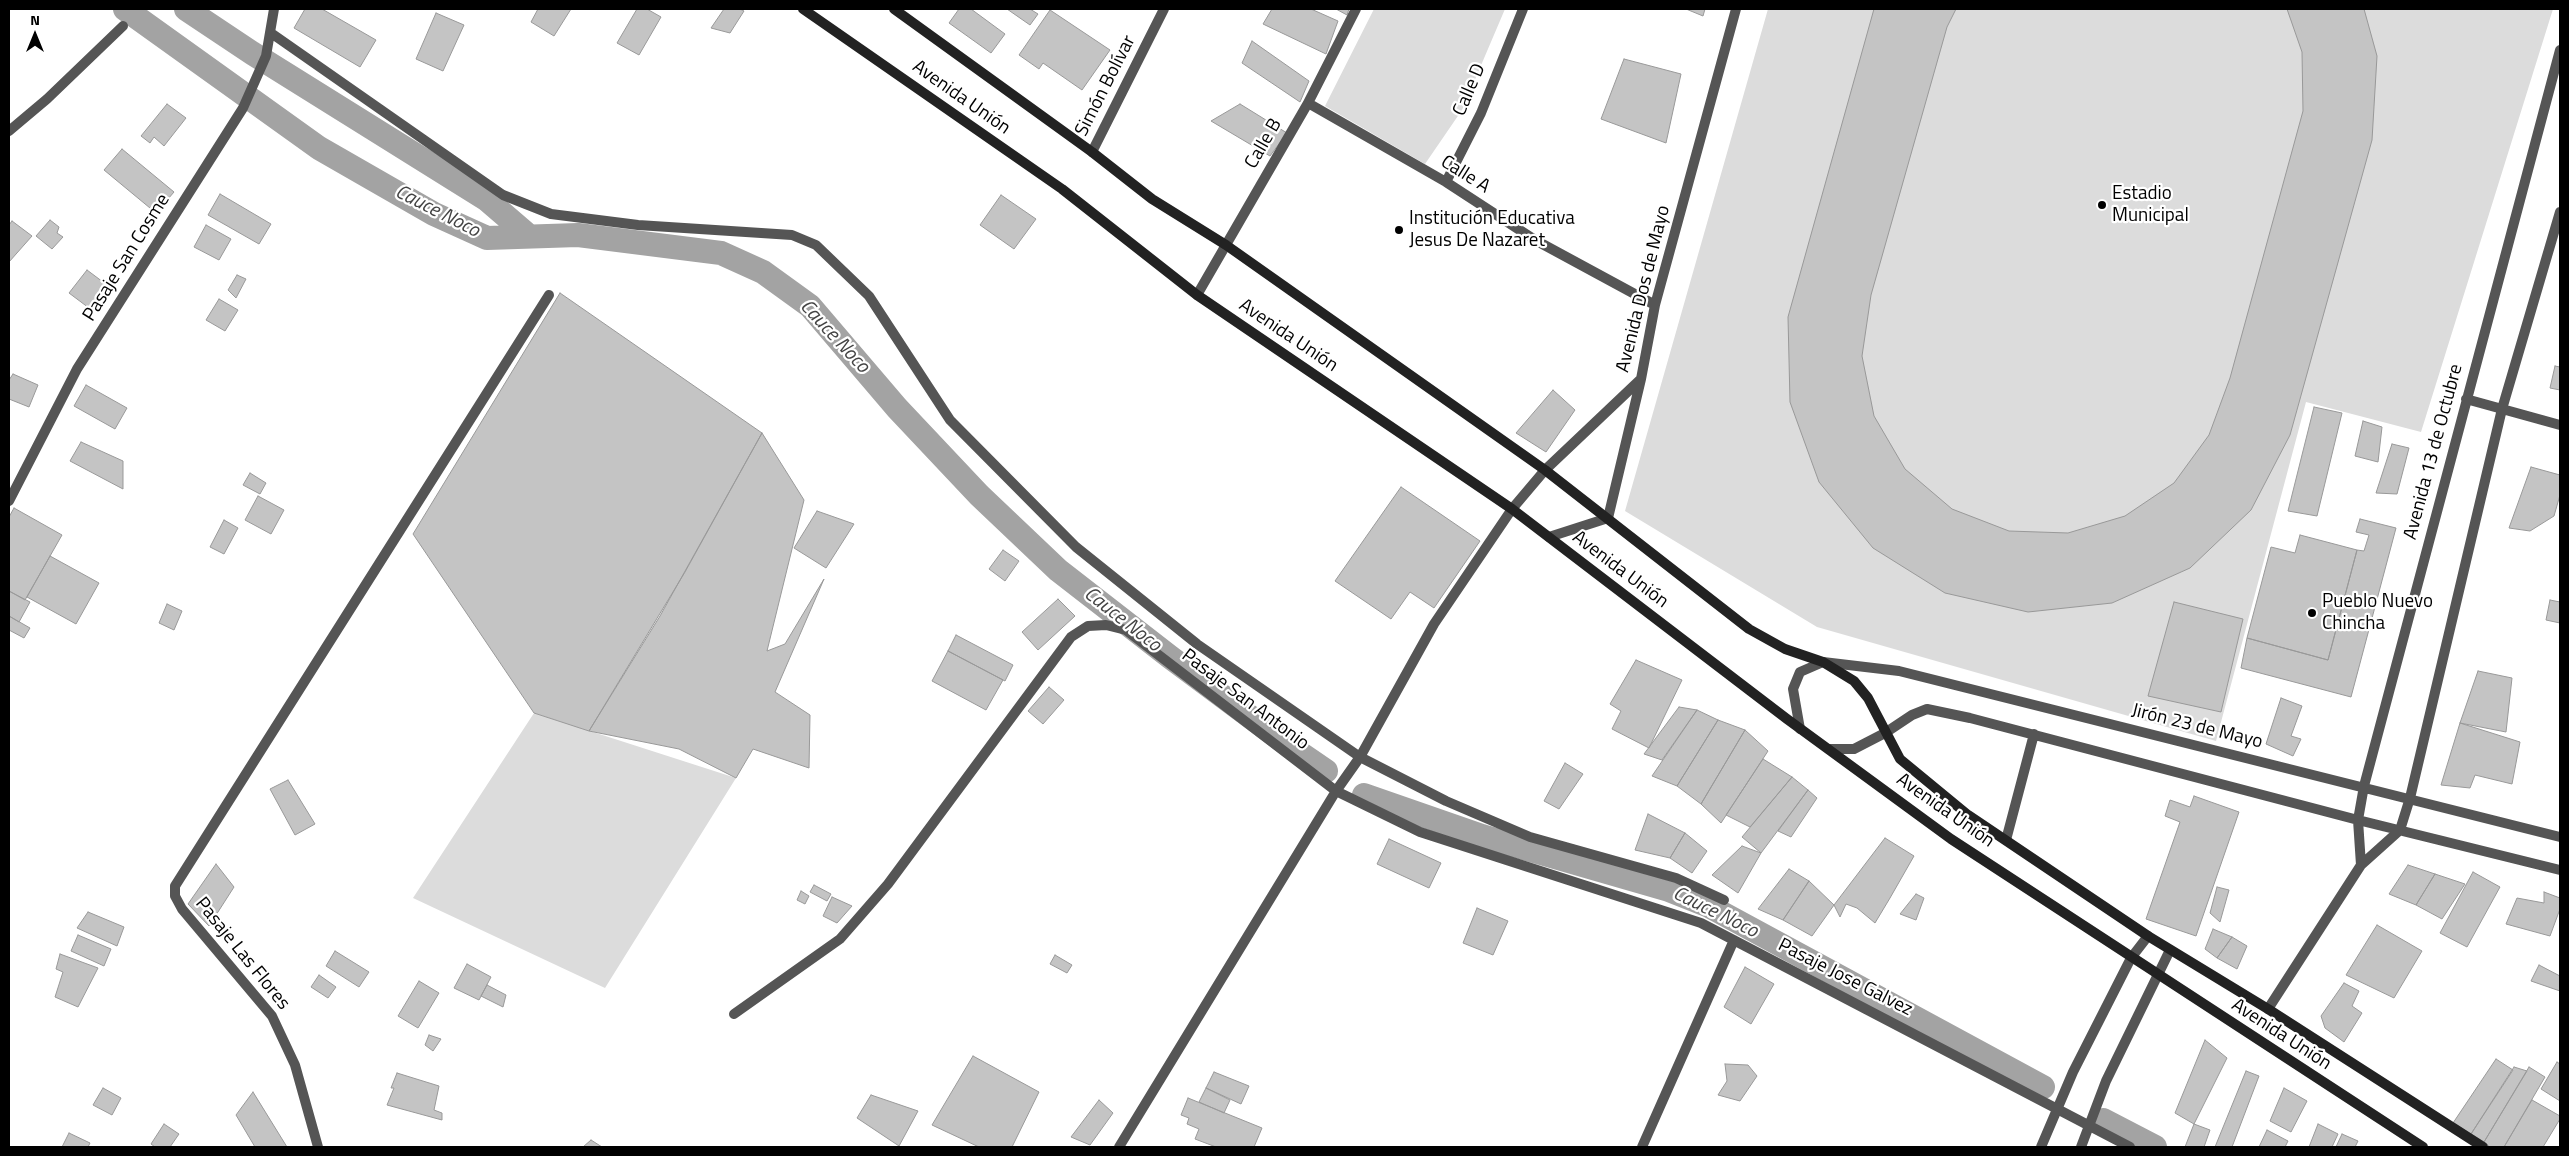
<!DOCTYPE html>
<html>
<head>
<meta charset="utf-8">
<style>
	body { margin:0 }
	#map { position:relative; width:2569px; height:1156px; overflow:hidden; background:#fff; font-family:"Titillium Web",sans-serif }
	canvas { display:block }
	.frame { position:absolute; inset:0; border:10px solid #000; pointer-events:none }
	.north { position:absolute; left:10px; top:10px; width:50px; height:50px; -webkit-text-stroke:4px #fff; paint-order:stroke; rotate:0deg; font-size:14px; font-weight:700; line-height:20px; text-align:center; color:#000 }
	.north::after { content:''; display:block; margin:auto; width:18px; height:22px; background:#000; clip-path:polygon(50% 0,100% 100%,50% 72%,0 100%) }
</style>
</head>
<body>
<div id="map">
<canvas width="2569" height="1156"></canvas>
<div class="frame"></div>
<div class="north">N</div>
</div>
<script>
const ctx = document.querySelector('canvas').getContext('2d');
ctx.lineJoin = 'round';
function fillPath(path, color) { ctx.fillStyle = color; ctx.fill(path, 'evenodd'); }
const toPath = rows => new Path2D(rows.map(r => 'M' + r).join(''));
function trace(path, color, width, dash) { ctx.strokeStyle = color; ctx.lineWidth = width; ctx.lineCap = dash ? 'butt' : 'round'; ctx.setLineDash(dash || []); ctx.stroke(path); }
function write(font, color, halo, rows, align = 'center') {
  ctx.font = font + ' "Titillium Web",sans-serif'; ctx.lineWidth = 4.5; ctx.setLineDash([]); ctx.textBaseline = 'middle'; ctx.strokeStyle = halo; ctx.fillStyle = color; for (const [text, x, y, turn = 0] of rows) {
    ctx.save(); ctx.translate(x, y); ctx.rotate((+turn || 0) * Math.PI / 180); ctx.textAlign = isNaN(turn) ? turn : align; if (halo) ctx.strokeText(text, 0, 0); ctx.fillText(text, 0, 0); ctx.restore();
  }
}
const green = toPath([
	[1374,9,1505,9,1462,110,1425,164,1325,106],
	[1768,9,2553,9,2421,432,2306,402,2216,741,1817,627,1625,511],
	[534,713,736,778,605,988,413,898]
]);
const canal = toPath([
	[125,9,319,148,434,214,487,238,578,235,721,253,763,272,810,306,897,408,979,495,1058,570,1170,657,1288,745,1326,771],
	[186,9,252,53,486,199,529,236],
	[1364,795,1482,836,1669,890,1707,905,2043,1087],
	[2103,1120,2155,1147]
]);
const building = toPath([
	[305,9,322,9,376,40,360,67,294,28,305,9],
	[538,9,571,9,554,36,531,22,538,9],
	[637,9,647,9,661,17,639,55,617,43,637,9],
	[724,9,740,9,744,11,730,33,711,28,724,9],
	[959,9,971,9,1005,34,991,53,949,23,959,9],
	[1007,9,1030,9,1038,14,1030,25,1007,9],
	[1272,9,1311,9,1338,21,1326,54,1263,24,1272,9],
	[1336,9,1349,9,1347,15,1336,9],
	[1686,9,1705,9,1703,16,1686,9],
	[1874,9,1956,9,1947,27,1871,295,1862,356,1874,416,1905,469,1952,509,2009,531,2068,533,2125,516,2174,483,2209,435,2230,378,2303,111,2302,52,2287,9,2364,9,2377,56,2372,140,2290,435,2251,510,2190,568,2112,603,2028,612,1945,593,1873,548,1819,482,1790,402,1788,317,1874,9],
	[1050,10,1110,50,1082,90,1043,63,1039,69,1019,55,1050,10],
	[436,13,464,25,443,71,416,59,436,13],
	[1252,41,1309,81,1300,102,1242,63,1252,41],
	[1624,59,1681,74,1666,143,1601,119,1624,59],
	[167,104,186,118,164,146,154,137,150,143,141,136,167,104],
	[1240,104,1287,133,1270,156,1211,121,1240,104],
	[122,149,174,192,156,213,104,170,122,149],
	[220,194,271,224,259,244,208,215,220,194],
	[1001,195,1036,219,1014,249,980,225,1001,195],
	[50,220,59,227,57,233,63,237,52,249,36,236,50,220],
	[12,221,32,236,9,262,9,225,12,221],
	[206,225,231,239,219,260,194,247,206,225],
	[87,270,107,285,89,308,69,293,87,270],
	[237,275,246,279,236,298,228,290,237,275],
	[560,293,762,433,660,616,589,731,534,713,413,534,560,293],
	[219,299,238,310,225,331,206,320,219,299],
	[2555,366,2560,367,2560,390,2550,388,2555,366],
	[13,374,38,385,29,407,9,399,9,380,13,374],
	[86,385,127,408,115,429,74,406,86,385],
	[1553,390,1575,410,1546,452,1516,433,1553,390],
	[2314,407,2342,413,2317,516,2288,511,2314,407],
	[2363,421,2382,427,2378,462,2355,456,2363,421],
	[762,433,804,500,767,651,785,644,824,579,775,692,810,715,809,768,753,749,736,778,679,749,589,731,685,572,762,433],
	[81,442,123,461,123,489,70,461,81,442],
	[2392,444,2409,448,2397,494,2376,493,2392,444],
	[2531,467,2560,475,2560,495,2554,516,2530,531,2509,528,2531,467],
	[250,473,266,483,260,494,243,485,250,473],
	[1401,487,1480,541,1434,608,1410,592,1391,619,1335,581,1401,487],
	[258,496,284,510,271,534,245,520,258,496],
	[14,508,62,535,25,600,9,591,9,517,14,508],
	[817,511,854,524,826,568,794,548,817,511],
	[2360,519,2396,528,2351,697,2241,668,2247,638,2328,660,2357,550,2364,551,2369,535,2356,532,2360,519],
	[224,520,238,528,224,554,210,547,224,520],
	[2300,535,2357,550,2328,660,2247,638,2271,547,2295,553,2300,535],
	[1003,550,1019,561,1005,581,989,569,1003,550],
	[50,556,99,583,76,624,27,597,50,556],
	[9,591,30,602,19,622,9,616,9,591],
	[1058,599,1075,616,1038,650,1022,632,1058,599],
	[2550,600,2560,602,2560,623,2546,620,2550,600],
	[2174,602,2243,619,2221,712,2148,696,2174,602],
	[167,604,182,611,174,630,159,623,167,604],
	[9,616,30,628,24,638,9,630,9,616],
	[956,635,1013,665,1005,681,948,651,956,635],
	[948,651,1003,680,986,710,932,681,948,651],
	[1636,660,1682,680,1649,748,1612,729,1621,711,1610,704,1636,660],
	[2478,671,2512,678,2506,732,2460,723,2478,671],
	[1049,687,1064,700,1043,724,1028,711,1049,687],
	[2281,698,2302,706,2291,736,2301,739,2293,756,2266,744,2281,698],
	[1679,707,1697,710,1662,760,1644,754,1679,707],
	[1697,710,1718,720,1677,786,1652,776,1697,710],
	[1718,720,1745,730,1701,804,1677,786,1718,720],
	[2460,723,2520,742,2512,784,2475,775,2470,788,2441,785,2460,723],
	[1745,730,1768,751,1721,823,1701,804,1745,730],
	[1763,759,1792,777,1750,827,1726,815,1763,759],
	[1565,763,1583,774,1559,809,1544,801,1565,763],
	[1792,777,1808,790,1761,853,1742,837,1792,777],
	[288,780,315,824,295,835,270,789,288,780],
	[1808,790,1817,798,1791,837,1778,831,1808,790],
	[2194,796,2239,812,2196,936,2146,919,2180,822,2165,816,2170,800,2190,807,2194,796],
	[1648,814,1685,833,1670,858,1635,850,1648,814],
	[1685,833,1707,851,1692,873,1670,858,1685,833],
	[1885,838,1914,856,1890,898,1875,923,1857,908,1846,904,1840,917,1834,905,1885,838],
	[1389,839,1441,863,1429,888,1377,864,1389,839],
	[1742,846,1761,853,1738,893,1712,875,1742,846],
	[216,864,234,887,209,926,188,904,216,864],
	[2408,865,2435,874,2416,905,2389,894,2408,865],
	[1789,869,1809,881,1783,920,1758,909,1789,869],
	[2473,872,2500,887,2467,947,2440,933,2473,872],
	[2435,874,2465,884,2442,919,2416,905,2435,874],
	[1809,881,1834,905,1812,936,1783,920,1809,881],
	[814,885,831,894,827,901,810,892,814,885],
	[2217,887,2229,890,2220,922,2210,913,2217,887],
	[801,891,809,896,805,904,797,900,801,891],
	[2544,892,2560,898,2560,909,2550,936,2506,924,2517,898,2544,903,2544,892],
	[1916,894,1924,898,1916,920,1900,914,1916,894],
	[832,897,852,906,837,923,823,916,832,897],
	[1477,908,1508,921,1493,955,1463,943,1477,908],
	[88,912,124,927,117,946,77,928,88,912],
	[2377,925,2422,951,2394,998,2346,975,2377,925],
	[2213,929,2232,937,2217,958,2205,949,2213,929],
	[78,935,111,949,104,966,71,951,78,935],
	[2232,937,2247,946,2237,969,2217,958,2232,937],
	[335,951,369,972,359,987,326,966,335,951],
	[60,954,98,968,78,1007,55,997,63,972,56,969,60,954],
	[1055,955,1072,965,1067,973,1050,964,1055,955],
	[467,964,491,977,479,1000,454,988,467,964],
	[2539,965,2560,976,2560,991,2531,981,2539,965],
	[1745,967,1774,984,1751,1024,1724,1007,1745,967],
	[319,975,336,987,328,998,311,987,319,975],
	[419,981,439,993,418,1028,398,1016,419,981],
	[2344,983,2359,991,2352,1006,2362,1013,2344,1042,2325,1028,2321,1016,2344,983],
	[487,985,506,995,503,1007,481,996,487,985],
	[429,1035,441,1039,433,1051,425,1045,429,1035],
	[2205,1040,2227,1058,2194,1124,2175,1113,2205,1040],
	[973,1056,1039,1092,1012,1147,979,1147,932,1125,973,1056],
	[2496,1059,2513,1070,2471,1134,2453,1123,2496,1059],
	[2557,1062,2560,1064,2560,1101,2541,1089,2557,1062],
	[1725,1064,1748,1065,1757,1076,1740,1101,1718,1095,1727,1081,1725,1064],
	[2514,1067,2527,1071,2484,1142,2471,1134,2514,1067],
	[2529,1067,2545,1077,2504,1147,2490,1147,2484,1142,2529,1067],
	[2246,1071,2259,1076,2232,1147,2215,1147,2246,1071],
	[1214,1072,1249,1086,1241,1104,1206,1088,1214,1072],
	[397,1073,439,1086,434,1110,442,1113,442,1120,387,1105,394,1088,391,1088,397,1073],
	[103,1088,121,1098,112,1115,93,1105,103,1088],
	[1206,1088,1230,1100,1224,1113,1199,1102,1206,1088],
	[2284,1088,2307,1101,2291,1132,2270,1121,2284,1088],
	[253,1092,287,1147,255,1147,236,1115,253,1092],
	[871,1095,918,1111,899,1146,857,1118,871,1095],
	[1188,1098,1262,1128,1254,1147,1216,1147,1195,1139,1199,1129,1187,1124,1189,1118,1181,1115,1188,1098],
	[1099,1100,1113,1113,1090,1145,1071,1137,1099,1100],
	[2532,1100,2560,1116,2560,1119,2543,1147,2504,1147,2532,1100],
	[164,1124,179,1134,170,1147,155,1147,151,1144,164,1124],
	[2194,1124,2210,1130,2204,1147,2185,1147,2194,1124],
	[2318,1124,2338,1134,2332,1147,2309,1147,2318,1124],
	[2267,1130,2288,1141,2285,1147,2259,1147,2267,1130],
	[69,1133,90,1143,88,1147,62,1147,69,1133],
	[2342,1134,2358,1141,2355,1147,2336,1147,2342,1134],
	[591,1140,602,1147,583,1147,591,1140]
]);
const minor = toPath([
	[271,33,503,195,551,214,638,225,792,235,816,245,869,296,950,420,1076,547,1197,644,1360,757,1446,801,1530,837,1676,878,1724,900],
	[1308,103,1446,182,1535,240,1655,305],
	[9,131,47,99,123,26],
	[1092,152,1164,9],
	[1446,182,1481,113,1523,9],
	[1197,295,1308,103,1356,9],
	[2466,399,2560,425],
	[9,501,77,369,243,108,266,56,274,9],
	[1549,537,1608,518,1641,379,1655,305,1736,9],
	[1800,729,1793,689,1800,672,1823,662,1899,671,2560,837],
	[1829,749,1854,749,1885,733,1912,715,1927,709,1970,718,2358,820,2560,870],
	[2006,840,2034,734],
	[2361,865,2358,820,2364,786,2560,50],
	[2268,1009,2361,865,2400,830,2410,798,2502,409,2560,212],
	[734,1014,840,939,888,884,1071,637,1088,626,1106,625,1126,630,1336,791,1420,832,1701,923,2130,1147],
	[318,1147,295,1065,272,1016,182,909,175,896,175,886,549,295],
	[1119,1147,1336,791,1360,757,1434,624,1512,509,1545,470,1641,379],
	[1642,1147,1734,940],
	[2041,1147,2073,1072,2131,958,2148,936],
	[2081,1147,2106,1081,2170,950]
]);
const secondary = toPath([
	[803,9,1062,189,1197,295,1512,509,1787,719,1951,839,2423,1147],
	[894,9,1092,152,1152,199,1226,245,1545,470,1749,629,1785,649,1823,662,1854,681,1868,698,1900,759,1968,815,2148,936,2268,1009,2483,1147]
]);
const markers = [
	[2102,205,5,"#000"],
	[1399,230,5,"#000"],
	[2312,613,5,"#000"]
];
const streetNames = [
	["Simón Bolívar",1106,86,-63],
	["Calle D",1470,90,-67],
	["Avenida Unión",961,98,35],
	["Calle B",1264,144,-60],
	["Calle A",1465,175,32],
	["Pasaje San Cosme",127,258,-58],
	["Avenida Dos de Mayo",1644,289,-76],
	["Avenida Unión",1288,336,34],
	["Avenida 13 de Octubre",2434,452,-75],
	["Avenida Unión",1620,570,37],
	["Pasaje San Antonio",1245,700,37],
	["Jirón 23 de Mayo",2197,727,14],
	["Avenida Unión",1945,811,35],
	["Pasaje Las Flores",242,954,51],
	["Pasaje Jose Galvez",1845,978,27],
	["Avenida Unión",2281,1035,33]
];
const poiNames = [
	["Estadio",2112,194],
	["Municipal",2112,216],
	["Institución Educativa",1409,219],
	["Jesus De Nazaret",1409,241],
	["Pueblo Nuevo",2322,602],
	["Chincha",2322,624]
];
const waterNames = [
	["Cauce Noco",437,212,27],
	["Cauce Noco",834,337,47],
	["Cauce Noco",1122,620,38],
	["Cauce Noco",1715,913,26]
];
fillPath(green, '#dcdcdc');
trace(canal, '#a3a3a3', 24);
fillPath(building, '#c4c4c4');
trace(building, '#999', 1);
trace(minor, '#555', 10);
trace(secondary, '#222', 10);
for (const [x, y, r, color] of markers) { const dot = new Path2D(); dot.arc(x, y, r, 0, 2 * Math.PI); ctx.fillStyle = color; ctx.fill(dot); trace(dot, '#fff', 2); }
write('19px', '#000', '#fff', streetNames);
write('19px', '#000', '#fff', poiNames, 'left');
write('italic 20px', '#444', '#fff', waterNames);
</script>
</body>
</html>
